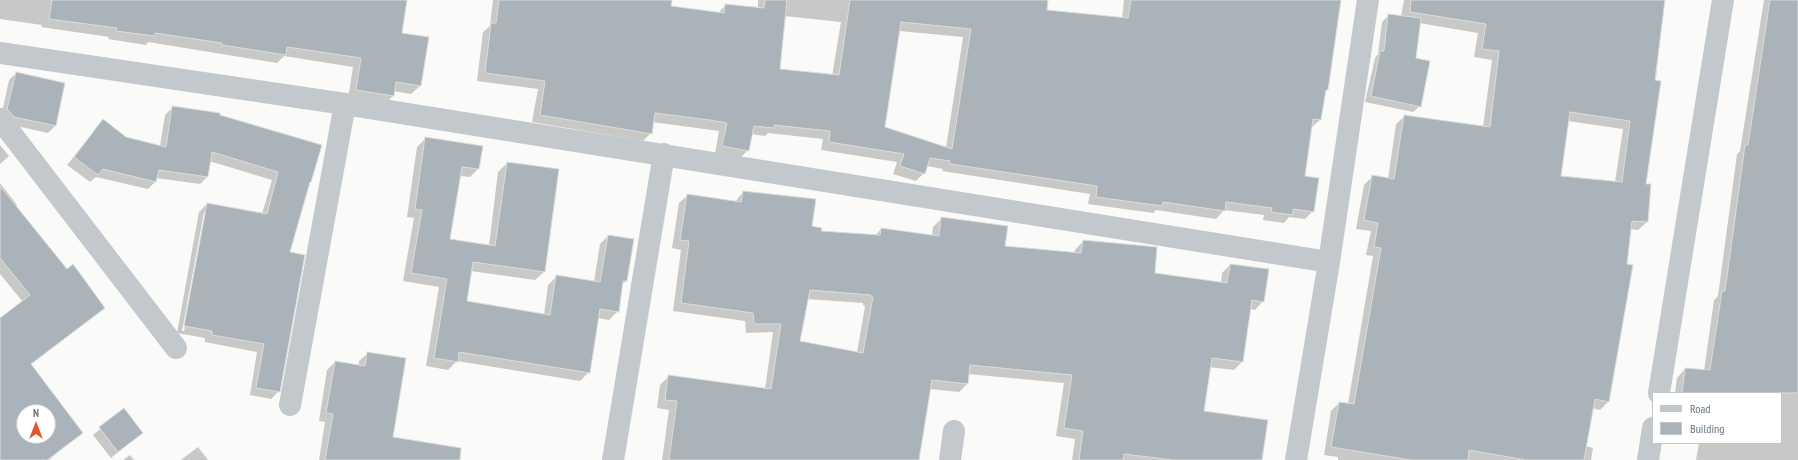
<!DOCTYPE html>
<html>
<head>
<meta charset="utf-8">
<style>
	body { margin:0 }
	#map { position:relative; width:1798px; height:460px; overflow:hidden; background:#fafaf8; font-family:"PT Sans Narrow",sans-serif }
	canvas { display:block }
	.legend { position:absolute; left:1652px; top:392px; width:130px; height:52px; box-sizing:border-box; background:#fff; border:1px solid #c1c8cd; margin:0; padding:5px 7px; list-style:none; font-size:12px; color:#657683 }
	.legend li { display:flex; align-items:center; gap:8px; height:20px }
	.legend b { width:20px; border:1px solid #c1c8cd }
	.north { position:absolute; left:16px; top:404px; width:40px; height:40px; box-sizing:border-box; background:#fff; border:1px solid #c1c8cd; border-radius:50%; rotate:0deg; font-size:11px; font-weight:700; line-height:16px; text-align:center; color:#657683 }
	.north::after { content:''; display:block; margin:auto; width:14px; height:18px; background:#e4572e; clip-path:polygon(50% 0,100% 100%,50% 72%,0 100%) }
</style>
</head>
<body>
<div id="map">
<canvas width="1798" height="460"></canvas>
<ul class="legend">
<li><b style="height:5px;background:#c3c8cc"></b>Road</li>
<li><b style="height:11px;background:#aab3b9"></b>Building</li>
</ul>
<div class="north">N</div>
</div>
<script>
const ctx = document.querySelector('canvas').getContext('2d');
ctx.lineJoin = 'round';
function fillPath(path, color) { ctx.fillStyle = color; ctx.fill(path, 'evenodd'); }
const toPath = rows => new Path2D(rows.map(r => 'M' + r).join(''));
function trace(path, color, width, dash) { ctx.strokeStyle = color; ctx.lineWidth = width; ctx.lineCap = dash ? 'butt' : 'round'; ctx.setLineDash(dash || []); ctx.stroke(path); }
const shadow = toPath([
	[0,0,406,0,401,33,427,38,420,86,411,94,393,91,393,96,384,105,348,99,353,67,284,56,277,63,148,42,146,45,108,39,109,37,41,27,42,25,0,19],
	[493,0,671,0,670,7,718,13,726,5,758,8,758,0,1047,0,1046,11,1122,19,1124,0,1340,0,1327,89,1325,92,1320,120,1311,128,1304,177,1313,211,1305,219,1289,217,1284,223,1263,220,1264,215,1224,210,1216,219,1156,210,1153,213,1088,204,1090,194,942,171,943,169,927,166,924,173,916,181,893,174,897,162,821,150,823,139,768,133,765,136,751,134,748,150,740,158,715,154,719,131,652,122,651,133,643,141,532,122,538,89,477,81,483,32,490,26],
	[784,16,841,22,832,76,779,70],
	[899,31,963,37,946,148,884,128],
	[1404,0,1664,0,1645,185,1647,222,1638,230,1630,229,1608,402,1600,410,1592,408,1585,446,1593,448,1591,460,1338,460,1338,457,1324,455,1331,411,1339,403,1348,404,1373,256,1366,255,1371,231,1356,229,1364,185,1372,177,1388,179,1396,124,1405,116,1483,127,1492,60,1474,57,1478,33,1419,23,1415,59,1420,106,1413,112,1365,102,1375,58,1378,54,1382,22,1388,16,1401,17],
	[1568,121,1623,129,1615,182,1560,177],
	[1764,0,1798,0,1798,460,1696,460,1699,443,1781,443,1781,393,1675,393,1677,378,1685,369,1704,371,1714,300,1718,296,1737,154,1740,151],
	[16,73,64,84,55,126,48,133,7,124,1,117,9,80],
	[173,107,219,116,308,184,289,253,279,391,271,399,250,395,257,352,205,342,205,338,177,333,199,212,207,204,262,214,272,180,209,161,207,177,200,184,156,178,155,182,148,189,96,177,90,182,67,165,103,121,125,138,160,146,165,115],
	[204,212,206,212,184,331,182,331],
	[426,138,478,169,470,177,460,176,449,240,489,246,498,172,507,163,544,272,535,280,471,271,466,302,544,315,548,285,557,276,594,282,600,244,608,236,626,281,622,285,618,311,609,320,598,318,589,372,580,381,457,361,448,370,426,366,439,287,403,281,414,218,407,217,417,147],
	[0,145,9,156,0,164],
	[0,183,17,205,15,207,67,270,104,308,30,365,82,432,49,460,0,460,0,319,23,302,0,274],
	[24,412,48,412,48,436,24,436],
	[743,192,820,232,875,236,881,229,932,236,933,227,942,218,1004,246,1074,253,1075,250,1083,241,1154,274,1221,283,1222,273,1230,265,1263,301,1255,310,1250,309,1242,362,1234,370,1209,367,1203,412,1261,460,1072,460,1075,439,1056,436,1064,383,968,374,967,384,959,392,930,389,918,460,662,460,669,410,657,408,660,385,669,376,765,389,773,332,746,333,745,321,673,311,681,250,672,248,679,203,688,195,735,202],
	[807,299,863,303,863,305,865,306,857,353,799,341],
	[368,353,392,438,420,460,319,460,325,422,319,421,327,370,335,362,359,366,359,361],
	[124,410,134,439,111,458,93,435],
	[198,447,208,460,181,460],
	[130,455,134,460,123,460]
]);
const building = toPath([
	[52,0,407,0,402,33,429,37,421,86,396,82,394,96,356,90,361,58,287,47,286,55,222,45,222,43,155,33,155,36,116,31,117,28,49,19,52,0],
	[499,0,672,0,671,6,724,13,725,4,764,8,765,0,787,0,780,69,839,75,850,0,1048,0,1047,10,1128,18,1131,0,1341,0,1328,90,1326,90,1321,120,1313,119,1305,176,1319,178,1314,212,1293,209,1293,215,1271,212,1272,208,1226,202,1225,211,1163,202,1162,206,1096,197,1097,186,950,164,950,161,930,158,925,174,900,166,904,154,829,142,830,131,774,125,774,128,754,126,749,151,722,146,727,123,710,120,655,113,652,134,540,115,545,81,485,73,491,23,496,23,499,0],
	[901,22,971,29,952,149,885,127,901,22],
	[1411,0,1665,0,1655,80,1661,81,1646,184,1651,184,1648,222,1632,221,1627,264,1633,265,1609,402,1595,399,1584,460,1526,460,1469,450,1468,460,1411,460,1331,447,1339,402,1354,404,1381,248,1374,247,1378,223,1364,220,1372,175,1394,179,1404,115,1490,127,1499,51,1482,49,1486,24,1410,12,1411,0],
	[1570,112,1630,121,1622,182,1561,176,1570,112],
	[1770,0,1798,0,1798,393,1682,393,1685,368,1710,370,1722,291,1725,291,1745,145,1748,145,1770,0],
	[1388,14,1421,18,1416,58,1430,61,1421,107,1371,96,1380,51,1384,51,1388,14],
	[16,72,65,83,56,126,14,117,7,109,16,72],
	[172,106,220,113,220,115,322,145,311,182,310,182,290,252,305,255,280,392,256,388,264,344,212,335,212,331,184,326,207,203,267,214,278,172,212,152,208,177,159,170,156,182,103,169,98,175,74,157,103,119,126,137,166,147,172,106],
	[425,137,483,146,479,169,462,167,450,239,495,246,507,162,559,169,545,272,473,262,467,301,550,315,556,275,600,282,608,235,634,239,627,281,623,281,619,312,600,309,590,373,459,352,458,362,434,358,447,279,411,273,422,210,415,209,425,137],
	[0,186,67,269,73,264,105,308,31,364,83,433,47,460,0,460,0,318,30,295,0,258,0,186],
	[24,412,48,412,48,436,24,436,24,412],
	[743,191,816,199,812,226,822,228,821,231,880,235,881,228,939,236,941,217,1008,226,1005,246,1081,253,1083,240,1157,247,1155,273,1227,283,1230,264,1269,269,1264,302,1252,300,1243,362,1212,358,1204,411,1268,420,1262,460,1173,460,1124,454,1123,460,1079,460,1083,431,1064,428,1072,375,970,365,968,384,932,380,919,460,669,460,677,401,665,400,668,375,771,389,781,324,754,324,753,313,681,303,689,241,680,240,687,194,741,202,743,191],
	[810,290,871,295,871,297,873,297,863,353,800,341,810,290],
	[367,352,406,358,393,437,461,448,460,460,325,460,333,414,326,413,335,361,365,366,367,352],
	[124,408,143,433,118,452,99,427,124,408]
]);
const minor = toPath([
	[0,53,345,104,1329,262],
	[0,119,176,348],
	[1659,393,1723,0],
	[290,405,345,104],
	[613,460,664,154],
	[950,460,954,431],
	[1296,460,1329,262,1368,0],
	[1648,460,1653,428]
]);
fillPath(shadow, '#0003');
fillPath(building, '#aab3b9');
trace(building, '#dcdcda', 1);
trace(minor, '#c3c8cc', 22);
</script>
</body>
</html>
